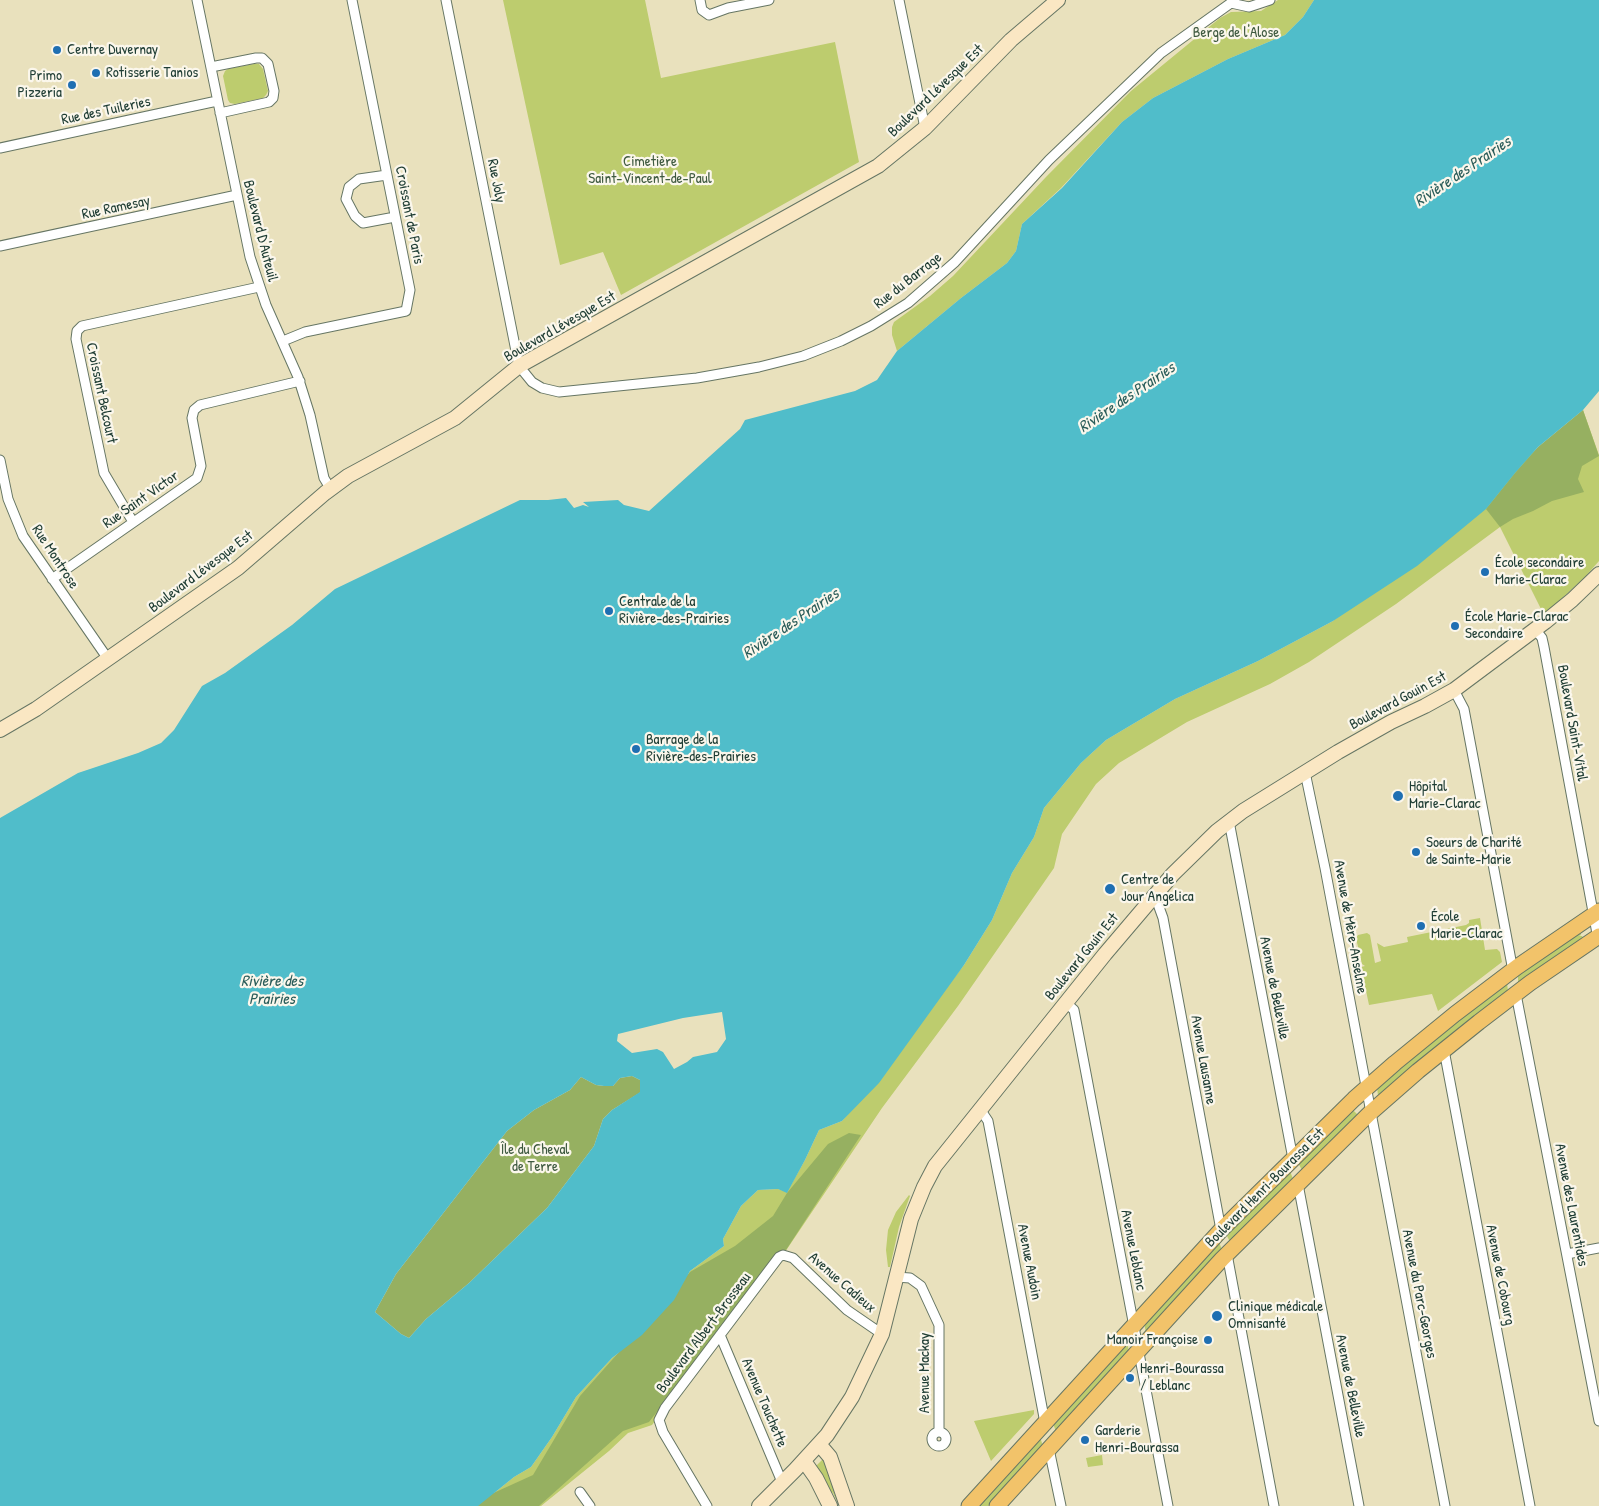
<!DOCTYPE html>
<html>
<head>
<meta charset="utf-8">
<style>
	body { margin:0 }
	canvas { display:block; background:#e9e1bd }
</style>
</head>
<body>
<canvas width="1599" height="1506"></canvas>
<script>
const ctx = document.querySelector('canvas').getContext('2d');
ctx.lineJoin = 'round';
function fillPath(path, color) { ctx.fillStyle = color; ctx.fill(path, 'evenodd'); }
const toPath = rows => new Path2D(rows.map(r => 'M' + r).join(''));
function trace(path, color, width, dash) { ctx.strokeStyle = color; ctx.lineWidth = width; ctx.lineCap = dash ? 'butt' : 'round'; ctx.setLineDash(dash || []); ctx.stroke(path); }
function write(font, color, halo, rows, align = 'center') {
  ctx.font = font + ' "Patrick Hand",sans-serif'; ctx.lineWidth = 4.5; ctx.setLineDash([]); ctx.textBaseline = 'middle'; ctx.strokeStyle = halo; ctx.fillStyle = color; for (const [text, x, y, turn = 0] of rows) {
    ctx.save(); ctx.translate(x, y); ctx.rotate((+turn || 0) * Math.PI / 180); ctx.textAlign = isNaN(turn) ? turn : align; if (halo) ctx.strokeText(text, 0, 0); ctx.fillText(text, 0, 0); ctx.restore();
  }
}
const green = toPath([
	[503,0,645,0,661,78,835,42,859,162,621,295,603,252,560,265],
	[1278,0,1314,0,1303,17,1285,35,1228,59,1153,98,1122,122,1061,188,1022,224,1016,251,1007,263,961,298,897,351,892,335,892,327,894,322,930,296,953,276,1046,177,1131,91,1220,18,1231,12,1261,11],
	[254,64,259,64,263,69,268,91,266,95,263,98,235,104,230,103,228,100,223,76,225,71,228,69],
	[1583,410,1599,455,1599,561,1585,577,1544,615,1500,527,1396,604,1309,662,1270,684,1187,722,1119,763,1096,784,1062,834,1054,868,958,1006,882,1108,783,1255,652,1425,628,1433,609,1451,541,1506,478,1506,514,1477,531,1467,552,1437,576,1397,612,1358,642,1335,674,1300,690,1271,724,1246,723,1239,741,1206,758,1190,778,1189,787,1192,805,1160,819,1130,842,1121,855,1106,964,965,992,920,1012,873,1034,837,1044,808,1081,763,1106,740,1175,699,1258,661,1333,621],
	[1480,918,1485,950,1497,949,1500,952,1502,962,1438,1011,1432,994,1369,1005,1361,967,1365,966,1362,964,1356,938,1358,935,1367,933,1370,935,1375,963,1381,961,1377,943,1384,947,1408,942,1407,937,1466,925,1469,923,1469,920],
	[1580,932,1581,935,1579,936,1582,936,1584,939,1518,984,1518,974],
	[1507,982,1508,992,1378,1096,1377,1087,1425,1046],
	[1353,1110,1358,1115,1302,1170,1298,1163],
	[1290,1171,1293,1179,1230,1242,1226,1234],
	[909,1195,910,1196,899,1227,890,1267,888,1267,886,1250,888,1230,896,1212],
	[1219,1242,1222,1250,1146,1333,1144,1323],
	[1127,1341,1129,1352,1056,1432,1053,1423],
	[1034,1410,1034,1414,991,1461,974,1421],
	[1040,1437,1043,1446,988,1506,978,1506],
	[1102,1455,1103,1465,1088,1467,1086,1458],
	[824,1458,835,1487,834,1492,838,1504,833,1493,827,1489,820,1471,816,1466]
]);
const forest = toPath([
	[1583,410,1599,456,1582,466,1578,479,1584,492,1552,501,1533,511,1513,519,1500,527,1486,509,1515,473,1538,447],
	[632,1076,640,1080,641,1092,612,1110,603,1119,594,1146,547,1208,469,1283,426,1319,409,1338,401,1334,375,1312,396,1274,507,1131,534,1110,570,1090,581,1077,596,1085,604,1086,613,1086,620,1078],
	[849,1133,861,1135,786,1250,706,1349,649,1422,623,1431,539,1506,477,1506,489,1495,533,1475,580,1396,690,1272,735,1246,773,1216,787,1193,828,1144]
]);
const water = toPath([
	[1314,0,1599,0,1599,391,1583,410,1538,447,1515,473,1486,509,1417,566,1333,621,1258,661,1175,699,1106,740,1081,763,1044,808,1034,837,1012,873,992,920,964,965,879,1083,842,1121,819,1130,805,1160,787,1193,778,1189,758,1190,741,1206,723,1239,724,1246,690,1271,674,1300,642,1335,612,1358,576,1397,552,1437,531,1467,514,1477,478,1506,0,1506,0,818,78,773,138,753,161,743,174,730,202,686,225,673,292,625,335,589,520,500,548,500,566,498,574,508,583,505,589,507,583,502,618,500,624,505,649,511,740,429,745,420,855,391,877,380,897,351,961,298,1007,263,1016,251,1022,224,1062,188,1122,122,1153,98,1228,59,1285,35,1303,17],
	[722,1012,726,1039,717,1052,693,1057,687,1062,674,1069,663,1052,657,1049,632,1053,617,1041,618,1034,683,1018],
	[632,1076,640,1080,640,1092,612,1110,603,1119,594,1146,547,1208,469,1283,426,1319,409,1338,401,1334,375,1312,396,1274,507,1131,534,1110,570,1090,581,1077,596,1085,604,1086,613,1086,620,1078]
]);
const street = toPath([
	[197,0,250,257,266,305,298,377,310,415,324,478,330,488],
	[446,0,519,366,532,382,542,388,559,392,697,378,759,367,803,356,841,341,871,326,908,303,955,262,1049,160,1161,53,1235,0],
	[700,0,702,10,709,15,728,8,769,0],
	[899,0,925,128],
	[1231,3,1249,7,1270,0],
	[211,67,256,58,262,58,268,64,274,91,273,98,269,102,220,113],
	[0,148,217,101],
	[387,175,359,179,349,187,346,199,355,216,363,223,395,217],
	[0,246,237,195],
	[283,341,305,332,406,311,410,290,352,0],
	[0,460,8,499,23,536,108,659],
	[133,522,104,473,76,339,77,331,82,326,259,287],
	[52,579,197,478,201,466,192,418,194,410,200,405,300,381],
	[1535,629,1542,638,1544,647,1598,939],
	[1454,690,1464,709,1513,971],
	[1305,772,1325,868,1445,1506],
	[1229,821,1293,1159],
	[1155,896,1163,918,1221,1230],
	[1516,994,1599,1421],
	[1066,1003,1074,1010,1168,1506],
	[1444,1050,1530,1506],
	[980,1109,988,1121,1045,1423],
	[1298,1184,1359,1506],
	[1227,1254,1274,1506],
	[1567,1254,1599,1248],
	[896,1277,910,1278,921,1286,939,1325,939,1432],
	[720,1335,782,1482],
	'932 1439a7 7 0 1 1 14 0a7 7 0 1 1-14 0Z',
	[1049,1449,1061,1506],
	[580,1492,590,1506],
	[707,1506,663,1432,659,1420,665,1408,779,1257,783,1255,793,1258,847,1310,882,1334]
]);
const secondary = toPath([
	[0,730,36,709,238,568,325,493,348,476,455,418,519,366,878,166,925,128,1011,40,1058,0],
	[819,1444,830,1457,847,1506],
	[804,1461,816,1478,830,1506],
	[759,1506,795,1470,827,1435,852,1397,882,1334,911,1219,924,1187,935,1166,1105,954,1173,874,1217,831,1243,811,1338,752,1391,722,1425,706,1454,690,1545,622,1572,600,1599,574]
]);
const primary = toPath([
	[969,1506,1221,1230,1354,1099,1395,1063,1455,1014,1517,967,1599,911],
	[997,1506,1222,1259,1370,1113,1418,1071,1479,1022,1530,983,1599,936]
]);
const markers = [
	[57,50,5,"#1f6fb2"],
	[96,73,5,"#1f6fb2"],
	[72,85,5,"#1f6fb2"],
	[1485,572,5,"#1f6fb2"],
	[609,611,5,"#1f6fb2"],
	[1455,626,5,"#1f6fb2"],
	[636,749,5,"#1f6fb2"],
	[1398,796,6,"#1f6fb2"],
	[1416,852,5,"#1f6fb2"],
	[1110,889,6,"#1f6fb2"],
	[1421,926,5,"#1f6fb2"],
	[1217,1316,6,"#1f6fb2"],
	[1208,1340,5,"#1f6fb2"],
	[1130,1378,5,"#1f6fb2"],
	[1085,1440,5,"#1f6fb2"]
];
const parkNames = [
	["Berge de l'Alose",1236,33],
	["Cimetière",650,162],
	["Saint-Vincent-de-Paul",650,179],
	["Île du Cheval",535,1150],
	["de Terre",535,1167]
];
const poiNames = [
	["Centre Duvernay",67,50],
	["Rotisserie Tanios",106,73],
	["Primo",62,76,"right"],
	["Pizzeria",62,93,"right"],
	["École secondaire",1495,563],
	["Marie-Clarac",1495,580],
	["Centrale de la",619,602],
	["Rivière-des-Prairies",619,619],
	["École Marie-Clarac",1465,617],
	["Secondaire",1465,634],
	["Barrage de la",646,740],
	["Rivière-des-Prairies",646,757],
	["Hôpital",1409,787],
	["Marie-Clarac",1409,804],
	["Soeurs de Charité",1426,843],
	["de Sainte-Marie",1426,860],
	["Centre de",1121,880],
	["Jour Angelica",1121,897],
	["École",1431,917],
	["Marie-Clarac",1431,934],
	["Clinique médicale",1228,1307],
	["Omnisanté",1228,1324],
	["Manoir Françoise",1198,1340,"right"],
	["Henri-Bourassa",1140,1369],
	["/ Leblanc",1140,1386],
	["Garderie",1095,1431],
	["Henri-Bourassa",1095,1448]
];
const streetNames = [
	["Boulevard Lévesque Est",936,91,-44],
	["Rue des Tuileries",106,111,-12],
	["Rue Joly",496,181,79],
	["Rue Ramesay",116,208,-12],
	["Croissant de Paris",409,215,79],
	["Boulevard D'Auteuil",260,231,76],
	["Rue du Barrage",908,281,-38],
	["Boulevard Lévesque Est",560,327,-30],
	["Croissant Belcourt",101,393,78],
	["Rue Saint Victor",141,500,-35],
	["Rue Montrose",55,557,57],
	["Boulevard Lévesque Est",201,572,-37],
	["Boulevard Gouin Est",1398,701,-28],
	["Boulevard Saint-Vital",1572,723,80],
	["Avenue de Mère-Anselme",1350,927,80],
	["Boulevard Gouin Est",1082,957,-51],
	["Avenue de Belleville",1274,988,79],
	["Avenue Lausanne",1203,1060,80],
	["Boulevard Henri-Bourassa Est",1265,1188,-45],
	["Avenue des Laurentides",1571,1205,79],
	["Avenue Leblanc",1133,1250,79],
	["Avenue Audoin",1029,1262,79],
	["Avenue de Cobourg",1500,1275,79],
	["Avenue Cadieux",842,1283,41],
	["Avenue du Parc-Georges",1419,1294,79],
	["Boulevard Albert-Brosseau",704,1333,-53],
	["Avenue Mackay",925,1373,-90],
	["Avenue de Belleville",1350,1386,79],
	["Avenue Touchette",764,1403,67]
];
const waterNames = [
	["Rivière des Prairies",1463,172,-34],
	["Rivière des Prairies",1127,398,-34],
	["Rivière des Prairies",791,624,-34],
	["Rivière des",272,982],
	["Prairies",272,1000]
];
fillPath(green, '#bdcc6e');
fillPath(forest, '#96b061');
fillPath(water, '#50bdca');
trace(street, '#667664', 11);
trace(secondary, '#667664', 16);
trace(primary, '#667664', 17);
trace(street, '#fff', 9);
trace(secondary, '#fae7c3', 14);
trace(primary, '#f2c36a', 15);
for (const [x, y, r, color] of markers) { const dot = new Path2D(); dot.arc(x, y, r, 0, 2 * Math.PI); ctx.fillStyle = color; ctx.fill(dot); trace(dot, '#fbf7ec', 2); }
write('15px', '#3f5a40', '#fbf7ec', parkNames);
write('15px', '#1f3d34', '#fbf7ec', poiNames, 'left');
write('15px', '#1f3d34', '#fbf7ec', streetNames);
write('italic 16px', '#2b5d5a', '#fbf7ec', waterNames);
</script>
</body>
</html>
